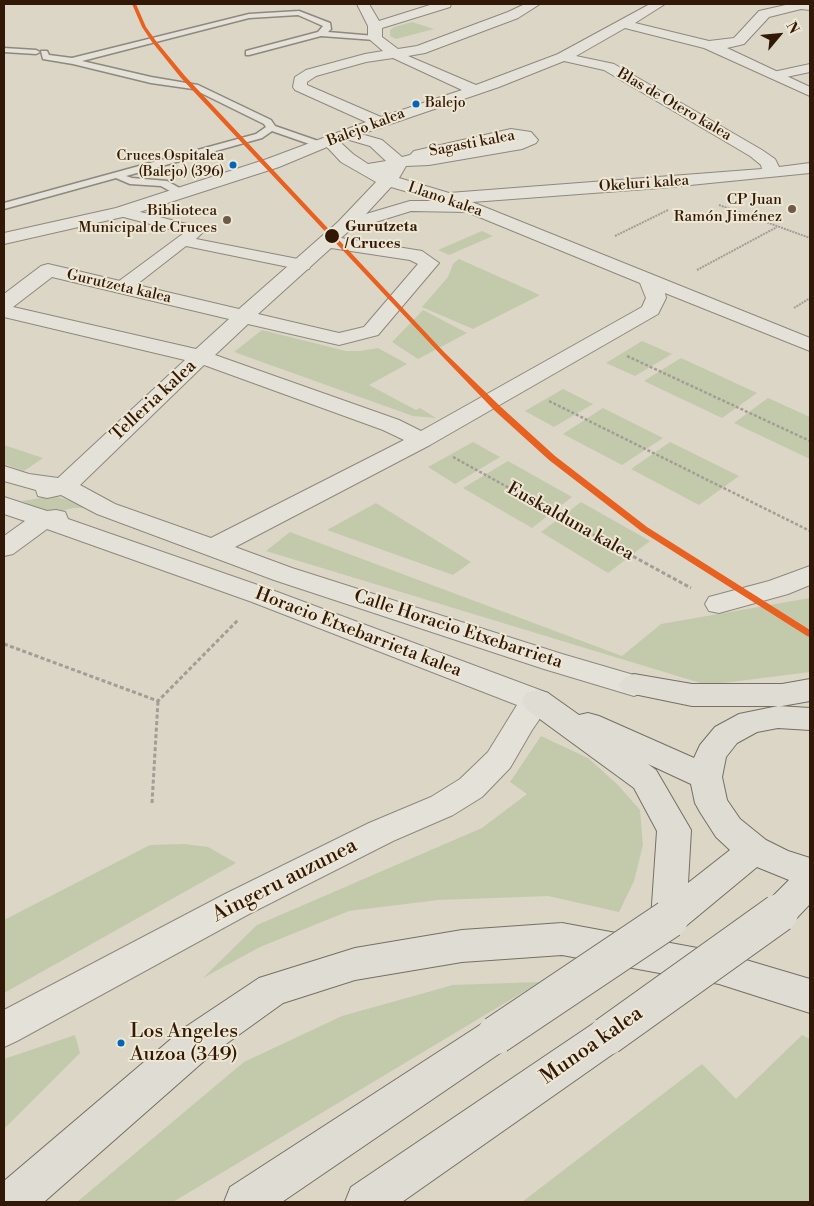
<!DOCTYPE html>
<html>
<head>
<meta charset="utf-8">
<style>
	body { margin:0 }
	#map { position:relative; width:814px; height:1206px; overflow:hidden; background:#dbd6c6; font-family:"Libre Bodoni",serif }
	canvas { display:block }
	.frame { position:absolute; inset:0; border:5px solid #321806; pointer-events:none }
	.north { position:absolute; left:754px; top:10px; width:50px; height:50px; -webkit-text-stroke:4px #ede7d4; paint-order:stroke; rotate:62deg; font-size:14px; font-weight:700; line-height:20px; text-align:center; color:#321806 }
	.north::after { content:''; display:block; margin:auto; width:18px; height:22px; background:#321806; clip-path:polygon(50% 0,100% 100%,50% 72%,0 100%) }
</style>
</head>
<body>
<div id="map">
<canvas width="814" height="1206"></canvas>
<div class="frame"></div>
<div class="north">N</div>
</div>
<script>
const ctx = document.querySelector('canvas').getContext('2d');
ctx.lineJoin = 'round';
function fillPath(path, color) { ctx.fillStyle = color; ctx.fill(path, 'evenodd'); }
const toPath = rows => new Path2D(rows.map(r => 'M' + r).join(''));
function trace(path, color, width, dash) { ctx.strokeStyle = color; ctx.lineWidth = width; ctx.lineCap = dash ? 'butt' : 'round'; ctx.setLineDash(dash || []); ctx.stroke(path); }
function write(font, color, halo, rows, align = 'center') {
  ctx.font = font + ' "Libre Bodoni",serif'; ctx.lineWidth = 4; ctx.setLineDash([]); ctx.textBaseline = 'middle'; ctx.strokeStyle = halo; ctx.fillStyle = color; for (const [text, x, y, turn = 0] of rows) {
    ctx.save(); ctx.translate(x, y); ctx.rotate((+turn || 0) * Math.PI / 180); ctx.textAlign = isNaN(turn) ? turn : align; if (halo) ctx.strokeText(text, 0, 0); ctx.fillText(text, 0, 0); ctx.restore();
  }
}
const green = toPath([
	[412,22,434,29,396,39,390,36,390,30,394,27],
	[482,231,493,236,449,255,438,250],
	[459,259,540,295,473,329,422,307,448,277,453,264],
	[423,310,467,333,418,359,392,342],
	[262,330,346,351,360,351,378,348,407,364,369,385,416,410,420,408,436,418,413,416,234,352],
	[642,341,672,354,635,376,606,363],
	[681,358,757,393,722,418,644,381],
	[563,389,593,404,554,427,525,411],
	[768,398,810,417,810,459,734,423],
	[603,408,663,438,622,465,563,434],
	[473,442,500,457,455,484,428,467],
	[670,442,739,476,699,505,631,469],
	[4,445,43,458,24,471,4,464],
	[508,461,572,497,532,528,463,488],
	[54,496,93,508,73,508,50,514,22,501],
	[581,502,650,541,608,573,541,532],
	[376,503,471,562,453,575,327,530],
	[290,532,622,656,661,624,810,598,810,672,707,685,266,551],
	[541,736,588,758,618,785,640,810,643,845,634,881,619,912,548,896,438,900,349,911,260,947,203,978,257,925,482,828,527,794,510,782],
	[184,844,208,847,236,863,4,993,4,920,150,845],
	[540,982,173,1202,77,1202,244,1062,342,1016,453,985],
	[75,1035,80,1053,4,1129,4,1059],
	[802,1035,810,1039,810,1202,522,1202,702,1064,736,1099]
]);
const pathFar2 = toPath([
	[719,205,810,238],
	[615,236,668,210],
	[697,270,777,227],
	[794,308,810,298]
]);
const pathFar1 = toPath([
	[627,356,810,441],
	[549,401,810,531],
	[453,457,618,548]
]);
const path = toPath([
	[616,547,691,588],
	[4,644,158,701,238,620],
	[152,803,158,701]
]);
const service = toPath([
	[299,11,330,23,331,29,328,32,375,36,379,38,375,40,321,36,249,55,246,55,246,51,318,32,323,26,298,15,249,18,82,61,151,77,198,85,271,120,275,126,324,143,324,147,318,147,272,131,262,138,126,176,132,178,167,181,185,191,185,195,177,195,161,186,130,184,116,178,4,209,4,203,256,134,266,127,264,124,193,89,151,83,73,64,43,59,41,51,47,51,49,55,72,58,249,14,299,11],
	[4,48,36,50,40,52,36,54,4,52,4,48]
]);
const pedestrian = toPath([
	[810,64,810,72,777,79,771,75,773,72,810,64],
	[121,207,202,228,204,231,196,239,303,260,309,261,311,265,309,269,303,270,186,246,127,292,115,292,112,288,115,284,184,233,116,215,113,212,121,207]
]);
const minor = toPath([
	[357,4,369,4,379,21,433,4,451,4,450,7,382,28,382,37,398,49,417,46,508,12,525,4,540,4,518,18,425,53,408,56,476,85,558,54,650,4,665,4,635,23,709,41,734,38,759,11,790,4,810,4,810,10,801,9,769,17,744,44,727,48,810,87,810,96,704,48,625,28,576,56,614,64,762,150,775,159,779,167,810,163,810,173,660,188,472,202,810,338,810,351,665,293,666,298,658,314,430,445,235,547,292,568,562,654,644,678,649,685,644,692,634,696,544,669,274,580,97,514,61,495,47,498,38,496,36,490,4,481,4,466,29,474,58,478,185,360,4,317,4,294,41,266,48,264,239,309,338,222,376,182,341,162,327,147,279,167,127,216,4,244,4,233,116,208,267,159,366,122,295,90,293,87,295,77,306,70,365,54,383,51,368,38,368,26,357,4],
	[393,58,462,90,381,117,307,85,307,82,316,76,366,62,393,58],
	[564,61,604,70,750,156,761,165,762,169,449,193,399,178,406,166,429,165,522,149,536,143,538,140,531,132,511,129,414,151,410,155,402,157,382,140,361,134,499,87,564,61],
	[346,139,370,146,386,161,368,164,353,154,340,142,346,139],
	[511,139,519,139,467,148,511,139],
	[391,187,439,201,410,201,366,214,391,187],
	[411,211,467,212,640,283,646,298,642,307,421,431,399,420,215,355,248,324,339,345,378,335,439,263,422,251,341,238,350,230,411,211],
	[331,248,410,260,418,264,364,327,339,333,258,314,331,248],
	[52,277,229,319,196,349,13,307,52,277],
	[204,365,383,430,404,440,211,538,115,504,80,485,204,365],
	[4,497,47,511,56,510,65,512,68,519,272,590,548,693,552,701,532,730,510,768,482,797,453,815,393,841,249,914,17,1041,4,1047,4,1010,225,894,369,823,431,797,460,779,488,752,517,705,252,602,47,529,13,554,4,556,4,536,25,521,4,514,4,497],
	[810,566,810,585,788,594,719,613,709,611,705,604,709,597,769,581,810,566]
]);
const primary = toPath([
	[634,674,692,684,782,684,810,679,810,701,782,706,692,706,624,692,619,685,624,678,634,674],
	[537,690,548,693,579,715,588,713,599,716,694,758,700,745,715,727,739,714,778,706,810,708,810,730,778,728,757,732,737,743,726,757,722,777,727,800,740,819,766,840,788,851,810,858,810,904,791,924,779,928,767,924,761,913,767,902,789,880,757,867,681,930,669,934,657,930,651,919,657,831,634,788,526,709,522,701,526,693,537,690],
	[648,764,691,784,695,803,700,812,716,837,730,850,688,883,691,830,656,770,648,764],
	[562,923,719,952,810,979,810,1013,719,984,562,955,462,962,355,980,283,1003,212,1054,44,1202,4,1202,4,1181,184,1028,259,978,355,948,462,930,562,923],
	[496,1017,509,1023,515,1035,509,1047,282,1202,224,1202,230,1187,483,1023,496,1017],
	[607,1018,620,1023,626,1036,620,1049,402,1202,345,1202,351,1187,594,1023,607,1018]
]);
const primaryBridge = toPath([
	[496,1035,669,919],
	[607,1036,779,913]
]);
const metro1 = toPath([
	[132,4,136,4,146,27,156,41,185,76,445,353,501,407,555,456,647,527,810,630,810,637,807,636,641,531,549,460,495,411,441,355,181,78,152,42,142,27,132,4]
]);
const markers = [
	[416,104,4.5,"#0065bd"],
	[233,165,4.5,"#0065bd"],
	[792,209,5,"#6d5a49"],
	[227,220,5,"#6d5a49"],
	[332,236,8,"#321806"],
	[121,1043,4.5,"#0065bd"]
];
const farBusnames = [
	["Balejo",425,104],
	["Cruces Ospitalea",224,157,"right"],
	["(Balejo) (396)",224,173,"right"]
];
const farStreetnames = [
	["Blas de Otero kalea",674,105,30],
	["Balejo kalea",366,128,-21],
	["Sagasti kalea",472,144,-11],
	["Okeluri kalea",644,184,-4],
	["Llano kalea",445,200,19],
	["Gurutzeta kalea",119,287,13]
];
const farPoinames = [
	["CP Juan",782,200],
	["Ramón Jiménez",782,217],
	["Biblioteca",217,211],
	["Municipal de Cruces",217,228]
];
const farStopnames = [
	["Gurutzeta",345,227],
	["/ Cruces",345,244]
];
const streetNames = [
	["Telleria kalea",154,401,-43],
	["Euskalduna kalea",570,522,29],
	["Calle Horacio Etxebarrieta",458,630,18],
	["Horacio Etxebarrieta kalea",358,633,21]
];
const nearBusnames = [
	["Los Angeles",130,1032],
	["Auzoa (349)",130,1055]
];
const nearStreetnames = [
	["Aingeru auzunea",285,881,-27],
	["Munoa kalea",592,1046,-35]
];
fillPath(green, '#c3caab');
trace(service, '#8f887d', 3);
trace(pedestrian, '#8f887d', 2);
trace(minor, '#8f887d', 2);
trace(primary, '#766f64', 2);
trace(pathFar2, '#a29d95', 2, [2, 1]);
trace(pathFar1, '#a29d95', 2.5, [3, 2]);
trace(path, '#a29d95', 3, [4, 2.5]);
fillPath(service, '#e4e1d9');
fillPath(pedestrian, '#e4e1d9');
fillPath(minor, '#e4e1d9');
fillPath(primary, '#dedcd3');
trace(primaryBridge, '#766f64', 40, []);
trace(primaryBridge, '#dedcd3', 38);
fillPath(metro1, '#e86121');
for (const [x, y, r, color] of markers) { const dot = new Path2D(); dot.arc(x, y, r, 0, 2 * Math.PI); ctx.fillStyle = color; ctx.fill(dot); trace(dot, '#ede7d4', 2); }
write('14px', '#321806', '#ede7d4', farBusnames, 'left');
write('15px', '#321806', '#ede7d4', farStreetnames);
write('15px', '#321806', '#ede7d4', farPoinames, 'right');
write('bold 15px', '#321806', '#ede7d4', farStopnames, 'left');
write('18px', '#321806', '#ede7d4', streetNames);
write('20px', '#321806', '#ede7d4', nearBusnames, 'left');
write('21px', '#321806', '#ede7d4', nearStreetnames);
</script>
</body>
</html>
